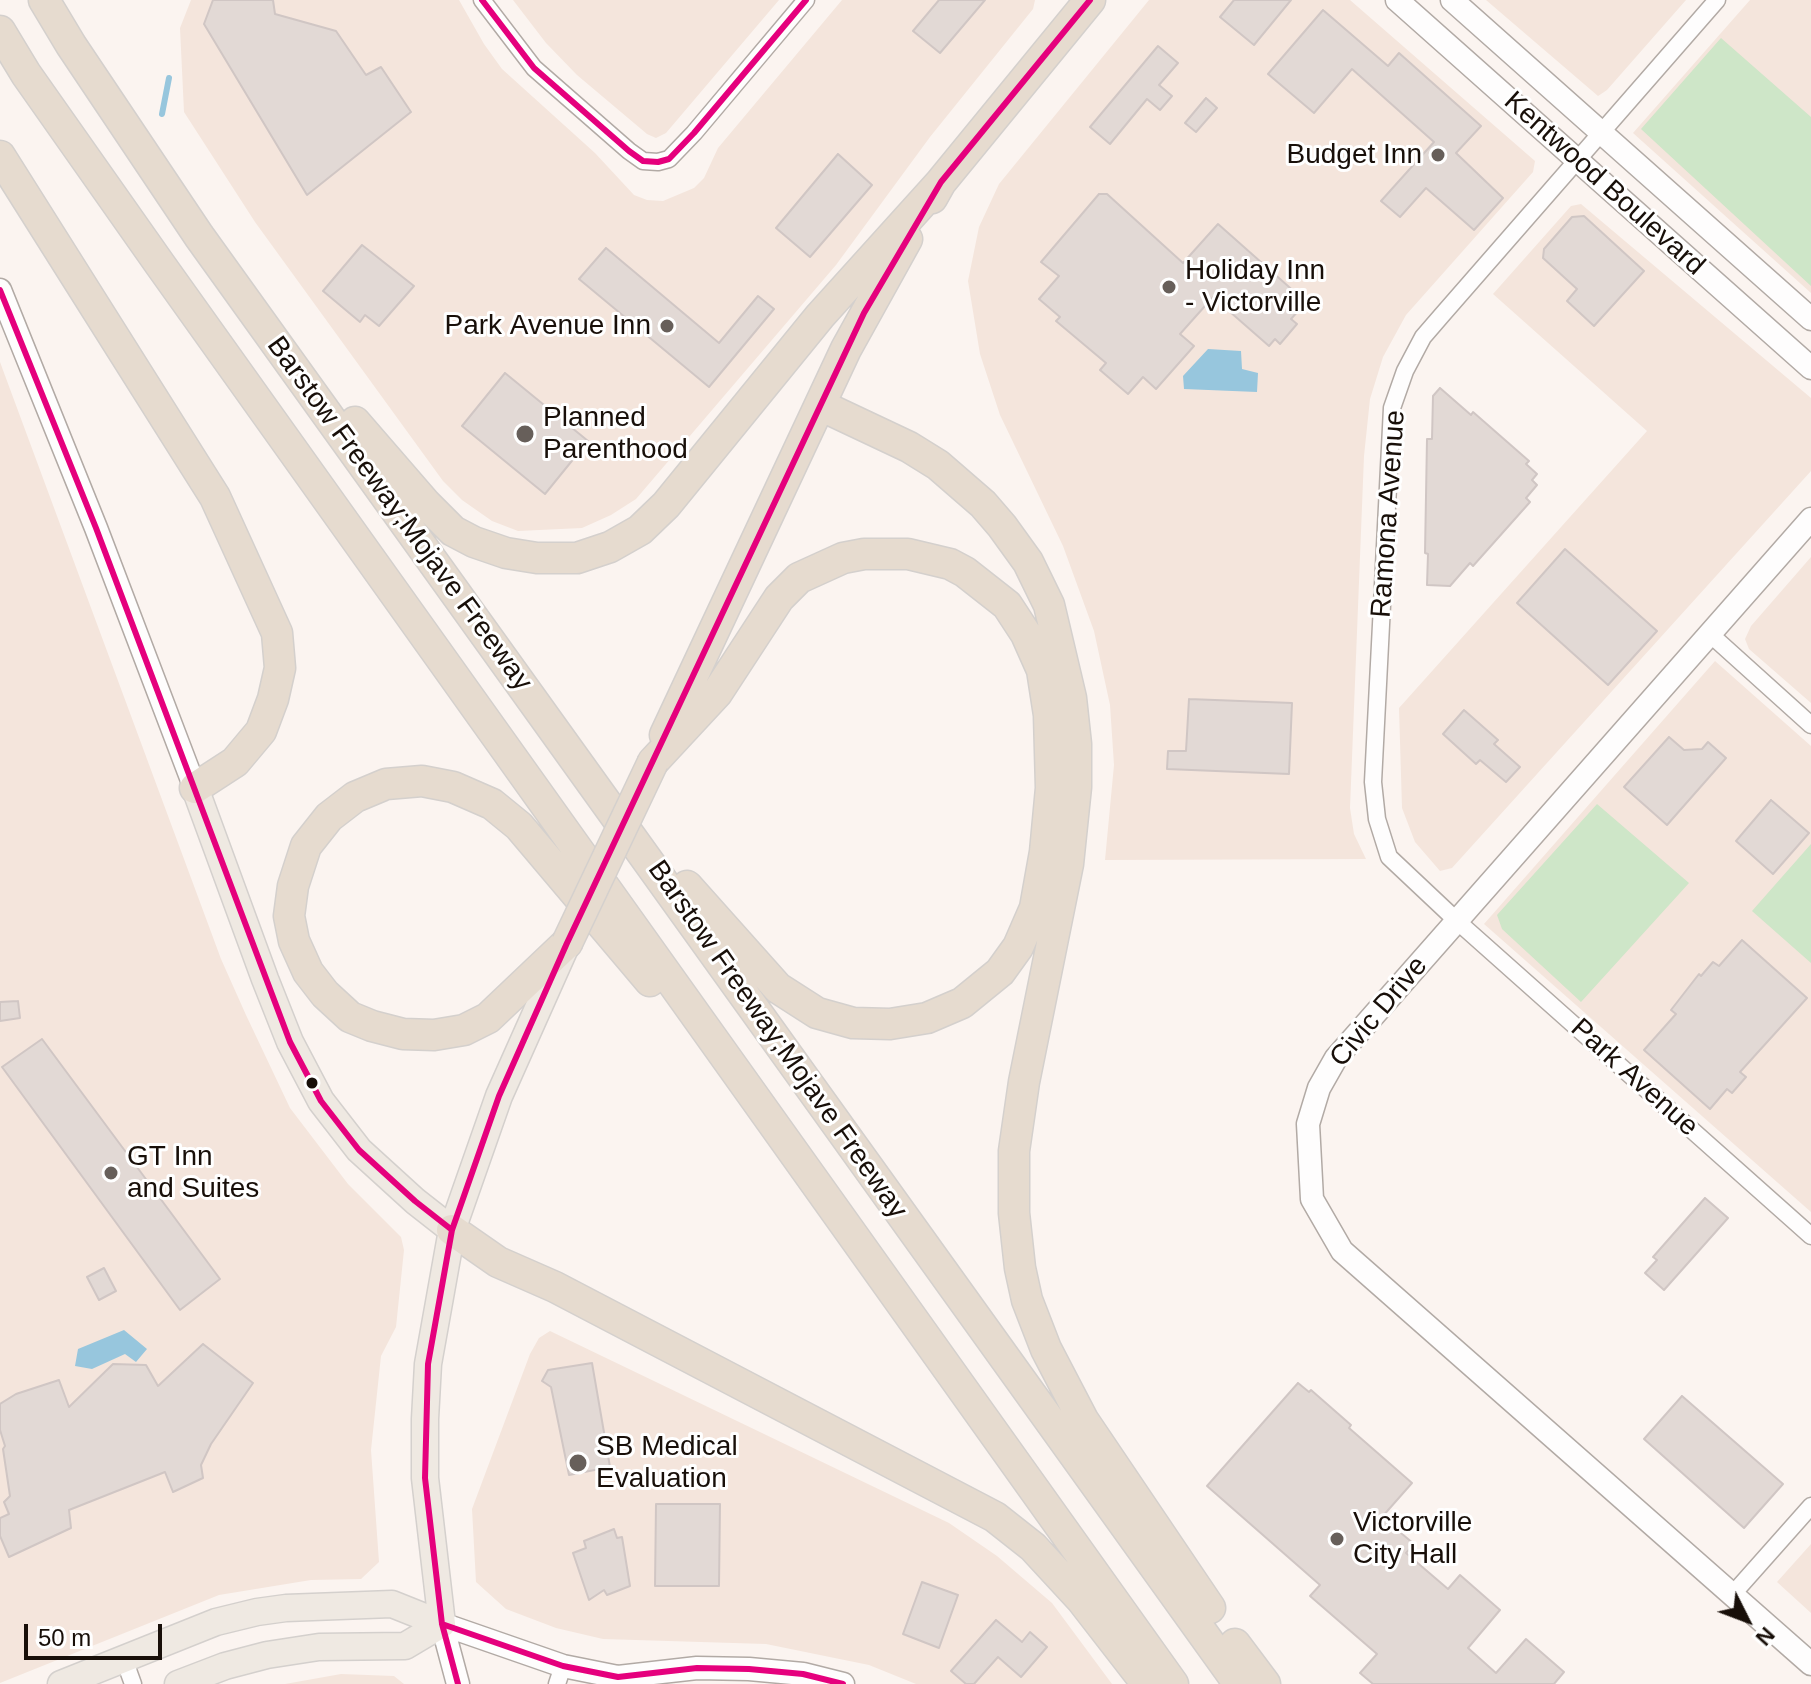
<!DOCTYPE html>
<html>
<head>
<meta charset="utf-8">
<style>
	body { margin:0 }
	#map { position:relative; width:1811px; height:1684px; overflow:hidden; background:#fbf4f0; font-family:Arial,sans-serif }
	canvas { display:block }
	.north { position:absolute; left:1707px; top:1580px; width:80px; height:80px; -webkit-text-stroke:6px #fff; paint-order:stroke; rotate:132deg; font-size:22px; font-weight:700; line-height:32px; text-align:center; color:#180f09 }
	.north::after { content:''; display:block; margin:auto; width:28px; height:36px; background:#180f09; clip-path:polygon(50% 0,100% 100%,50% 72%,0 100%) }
	.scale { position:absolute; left:24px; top:1624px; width:138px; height:36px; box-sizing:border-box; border:4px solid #180f09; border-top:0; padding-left:10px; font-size:24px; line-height:28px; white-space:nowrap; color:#180f09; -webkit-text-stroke:6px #fff; paint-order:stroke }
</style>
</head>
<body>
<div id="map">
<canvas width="1811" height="1684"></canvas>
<div class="north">N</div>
<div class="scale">50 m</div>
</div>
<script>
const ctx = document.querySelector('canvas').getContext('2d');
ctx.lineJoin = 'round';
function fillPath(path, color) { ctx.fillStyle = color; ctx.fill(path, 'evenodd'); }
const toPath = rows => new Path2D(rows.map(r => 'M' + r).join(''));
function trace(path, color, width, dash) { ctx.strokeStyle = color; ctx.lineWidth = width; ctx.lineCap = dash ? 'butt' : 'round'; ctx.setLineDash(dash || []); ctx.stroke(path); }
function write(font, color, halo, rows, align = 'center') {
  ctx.font = font + ' Arial,sans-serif'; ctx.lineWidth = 6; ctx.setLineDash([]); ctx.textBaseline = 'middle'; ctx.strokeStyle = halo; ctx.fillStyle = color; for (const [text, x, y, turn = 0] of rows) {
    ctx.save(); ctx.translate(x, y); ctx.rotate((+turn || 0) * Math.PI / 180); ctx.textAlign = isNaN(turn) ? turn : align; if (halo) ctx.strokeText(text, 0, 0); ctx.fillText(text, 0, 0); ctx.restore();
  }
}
const built = toPath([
	[191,0,459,0,484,44,502,69,595,153,634,195,647,200,663,201,694,188,704,178,718,148,842,0,1035,0,1033,9,930,137,836,265,636,499,611,515,582,528,518,531,492,521,462,500,443,481,255,222,184,112,180,28],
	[513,0,779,0,666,133,656,138,647,134,577,75,546,43],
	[1149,0,1350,0,1535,161,1533,172,1406,315,1383,357,1370,399,1364,456,1350,808,1354,834,1366,859,1105,860,1114,765,1110,705,1094,631,1063,546,1000,415,980,354,968,281,979,227,999,184],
	[1486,0,1686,0,1607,90,1598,96],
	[1750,0,1811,0,1811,293,1633,133],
	[1581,204,1811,398,1811,471,1452,868,1440,871,1415,842,1402,808,1399,708,1647,431,1493,294,1571,206],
	[0,362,221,959,246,1015,290,1108,348,1184,401,1237,404,1250,396,1327,381,1356,371,1450,379,1562,361,1579,311,1580,219,1595,0,1683],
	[1811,557,1811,703,1749,649,1745,639,1751,626],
	[1715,661,1811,746,1811,1212,1484,924],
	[550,1331,949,1523,997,1556,1052,1603,1112,1684,916,1684,869,1665,766,1644,603,1639,556,1628,506,1609,476,1582,472,1509,530,1354,539,1338],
	[1811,1544,1811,1613,1777,1582],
	[341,1674,394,1676,404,1684,285,1684]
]);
const green = toPath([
	[1721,38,1811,117,1811,286,1641,129],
	[1597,804,1689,883,1581,1002,1502,929,1497,915],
	[1811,844,1811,963,1752,911]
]);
const water = toPath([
	[1208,349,1241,351,1242,369,1258,373,1257,392,1184,389,1183,376],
	[124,1330,147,1349,136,1362,125,1354,92,1369,75,1366,78,1349]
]);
const stream = toPath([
	[162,114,169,78]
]);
const building = toPath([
	[213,0,273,0,275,14,336,31,366,75,381,67,411,112,307,195,204,24,213,0],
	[939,0,985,0,940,53,913,31,939,0],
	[1234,0,1291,0,1254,45,1220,17,1234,0],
	[1323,10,1388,66,1399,53,1481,126,1456,153,1503,198,1474,230,1426,188,1400,217,1381,201,1434,142,1352,69,1314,113,1268,74,1323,10],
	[1158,46,1178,63,1159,85,1172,96,1160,110,1147,99,1110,144,1090,127,1158,46],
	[1206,98,1217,108,1196,132,1185,123,1206,98],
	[838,154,872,185,810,257,776,228,838,154],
	[1099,194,1107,194,1183,263,1218,224,1306,302,1291,319,1297,324,1280,344,1275,339,1269,346,1213,297,1180,334,1194,346,1156,389,1143,377,1128,394,1100,370,1106,363,1056,321,1060,317,1039,299,1059,276,1041,262,1099,194],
	[1584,216,1644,271,1594,326,1567,301,1577,289,1543,258,1544,249,1572,217,1584,216],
	[362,245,414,286,379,326,365,315,360,322,323,291,362,245],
	[606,248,719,343,758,296,774,309,709,387,579,279,606,248],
	[505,373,588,441,545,494,462,426,505,373],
	[1440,388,1471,415,1473,412,1529,461,1526,464,1537,474,1532,480,1537,485,1526,498,1530,502,1473,566,1470,563,1450,586,1427,585,1428,554,1425,553,1427,439,1432,439,1433,396,1440,388],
	[1565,549,1657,631,1608,685,1517,603,1565,549],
	[1189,699,1292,703,1289,774,1167,769,1168,751,1186,751,1189,699],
	[1464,710,1498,740,1494,744,1520,767,1506,782,1480,760,1476,764,1443,734,1464,710],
	[1669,737,1684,750,1702,749,1708,742,1726,758,1667,825,1624,787,1669,737],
	[1771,800,1809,833,1773,874,1736,841,1771,800],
	[1742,940,1807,998,1740,1072,1746,1077,1732,1093,1727,1089,1710,1109,1644,1050,1676,1014,1671,1010,1699,974,1701,976,1713,962,1719,966,1742,940],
	[18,1001,20,1018,0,1021,0,1002,18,1001],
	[42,1039,220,1279,180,1310,2,1067,42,1039],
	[1705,1198,1728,1218,1664,1290,1645,1273,1657,1260,1653,1257,1705,1198],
	[104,1268,116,1291,99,1300,87,1277,104,1268],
	[203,1344,253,1383,211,1444,201,1465,203,1478,173,1492,165,1472,69,1510,71,1528,9,1557,0,1536,0,1518,9,1514,4,1502,10,1496,3,1449,5,1446,0,1430,0,1404,16,1394,59,1380,69,1407,113,1364,146,1365,158,1386,203,1344],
	[592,1363,610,1467,569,1475,551,1387,542,1381,548,1370,592,1363],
	[1298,1383,1309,1392,1311,1390,1351,1425,1349,1428,1412,1483,1382,1517,1414,1544,1406,1553,1448,1589,1460,1575,1500,1610,1468,1648,1496,1673,1526,1639,1564,1672,1554,1684,1373,1684,1360,1673,1377,1654,1310,1596,1320,1585,1207,1486,1298,1383],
	[1682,1396,1783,1484,1744,1528,1644,1439,1682,1396],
	[656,1504,720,1504,719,1586,655,1586,656,1504],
	[614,1529,617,1538,622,1537,630,1586,607,1595,604,1590,589,1600,573,1553,586,1548,584,1541,614,1529],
	[922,1582,958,1595,939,1648,903,1634,922,1582],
	[996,1620,1022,1642,1030,1632,1047,1647,1021,1677,998,1657,974,1684,966,1684,951,1671,996,1620]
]);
const street = toPath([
	[482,0,534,68,629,151,643,161,658,162,669,159,694,133,806,0],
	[1717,0,1442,315,1423,337,1405,371,1392,408,1373,782,1377,819,1389,857,1457,921,1811,1236],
	[1710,634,1811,725],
	[1732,1595,1811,1506],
	[124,1659,133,1684],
	[557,1684,563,1666]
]);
const secondary = toPath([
	[1397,0,1811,368],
	[1452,0,1811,319],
	[0,290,96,528,195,788],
	[1811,519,1336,1058,1319,1088,1308,1124,1312,1199,1342,1251,1811,1664],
	[442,1624,563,1666,618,1677,697,1668,749,1669,803,1674,843,1684],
	[442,1624,458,1684]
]);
const primary = toPath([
	[195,788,265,979,290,1042,321,1101,359,1150,415,1201,452,1230],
	[442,1624,425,1478,425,1419,428,1364,452,1230,499,1096,565,948],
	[61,1684,216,1622,257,1612,286,1608,392,1604,442,1624],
	[178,1684,225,1666,267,1655,319,1647,405,1646,442,1624]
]);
const highway = toPath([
	[44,0,71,45,199,236,1239,1684],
	[0,31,26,74,159,263,1173,1684],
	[0,156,215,497,277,633,280,668,273,699,261,731,235,762,195,788],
	[932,198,941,182,1090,0],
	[820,405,909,447,938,465,983,504,1002,526,1028,562,1049,605,1071,698,1076,744,1076,787,1068,864,1024,1082,1014,1151,1014,1213,1020,1268,1027,1300,1046,1349,1083,1420,1210,1608],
	[355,422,426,504,453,531,474,542,506,553,537,558,577,558,610,547,640,530,666,505,820,316,941,182],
	[665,735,846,349,907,239],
	[653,762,717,693,779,598,799,578,843,558,864,554,908,554,950,564,965,572,1007,605,1026,634,1042,670,1049,715,1051,788,1045,852,1035,908,1018,947,1000,972,962,1003,927,1018,890,1024,853,1023,817,1013,778,988,687,886],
	[567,943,488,1018,464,1030,434,1035,403,1034,372,1026,350,1017,325,994,308,972,294,941,289,916,293,886,306,846,329,817,355,797,386,784,422,781,453,787,492,804,519,826,650,981],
	[452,1230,498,1262,555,1287,995,1517,1033,1547,1081,1599,1147,1684],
	[1235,1644,1265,1684]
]);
const highwayBridge = toPath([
	[567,943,653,762]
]);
const bus1 = toPath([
	[482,0,534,68,629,151,643,161,658,162,669,159,694,133,806,0],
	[0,290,96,528,290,1042,321,1101,359,1150,415,1201,452,1230],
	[442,1624,563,1666,618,1677,697,1668,749,1669,803,1674,843,1684],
	[458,1684,442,1624,425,1478,428,1364,452,1230,499,1096,567,943,864,313,941,182,1090,0]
]);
const markers = [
	[1438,155,8,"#675f5a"],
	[1169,287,8,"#675f5a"],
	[667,326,8,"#675f5a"],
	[525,434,10,"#675f5a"],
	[312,1083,7,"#180f09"],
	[111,1173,8,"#675f5a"],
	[578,1463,10,"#675f5a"],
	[1337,1539,8,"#675f5a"]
];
const poiNames = [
	["Budget Inn",1422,155,"right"],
	["Holiday Inn",1185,271],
	["- Victorville",1185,303],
	["Park Avenue Inn",651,326,"right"],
	["Planned",543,418],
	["Parenthood",543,450],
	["GT Inn",127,1157],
	["and Suites",127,1189],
	["SB Medical",596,1447],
	["Evaluation",596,1479],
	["Victorville",1353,1523],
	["City Hall",1353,1555]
];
const streetNames = [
	["Kentwood Boulevard",1604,184,42],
	["Barstow Freeway;Mojave Freeway",399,514,54],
	["Ramona Avenue",1389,514,-86],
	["Civic Drive",1379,1012,-50],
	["Barstow Freeway;Mojave Freeway",777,1040,55],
	["Park Avenue",1634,1078,42]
];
fillPath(built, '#f4e5dc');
fillPath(green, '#cee6c8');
fillPath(water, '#97c6dd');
trace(stream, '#97c6dd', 6);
fillPath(building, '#e2d9d5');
trace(building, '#d0c6c4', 2);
trace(street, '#b2aaa5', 19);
trace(secondary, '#b2aaa5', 25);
trace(primary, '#d4d0cd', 29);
trace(highway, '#d4d0cd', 33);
trace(street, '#fefdfd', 16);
trace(secondary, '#fefdfd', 22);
trace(primary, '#efe9e2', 26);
trace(highway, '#e6dbcf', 30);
trace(highwayBridge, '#d4d0cd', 33, []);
trace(highwayBridge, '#e6dbcf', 30);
trace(bus1, '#e5007d', 6);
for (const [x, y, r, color] of markers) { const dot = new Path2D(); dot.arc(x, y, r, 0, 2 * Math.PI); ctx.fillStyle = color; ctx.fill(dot); trace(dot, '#fff', 3); }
write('28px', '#180f09', '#fff', poiNames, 'left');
write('28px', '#180f09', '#fff', streetNames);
</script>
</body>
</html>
